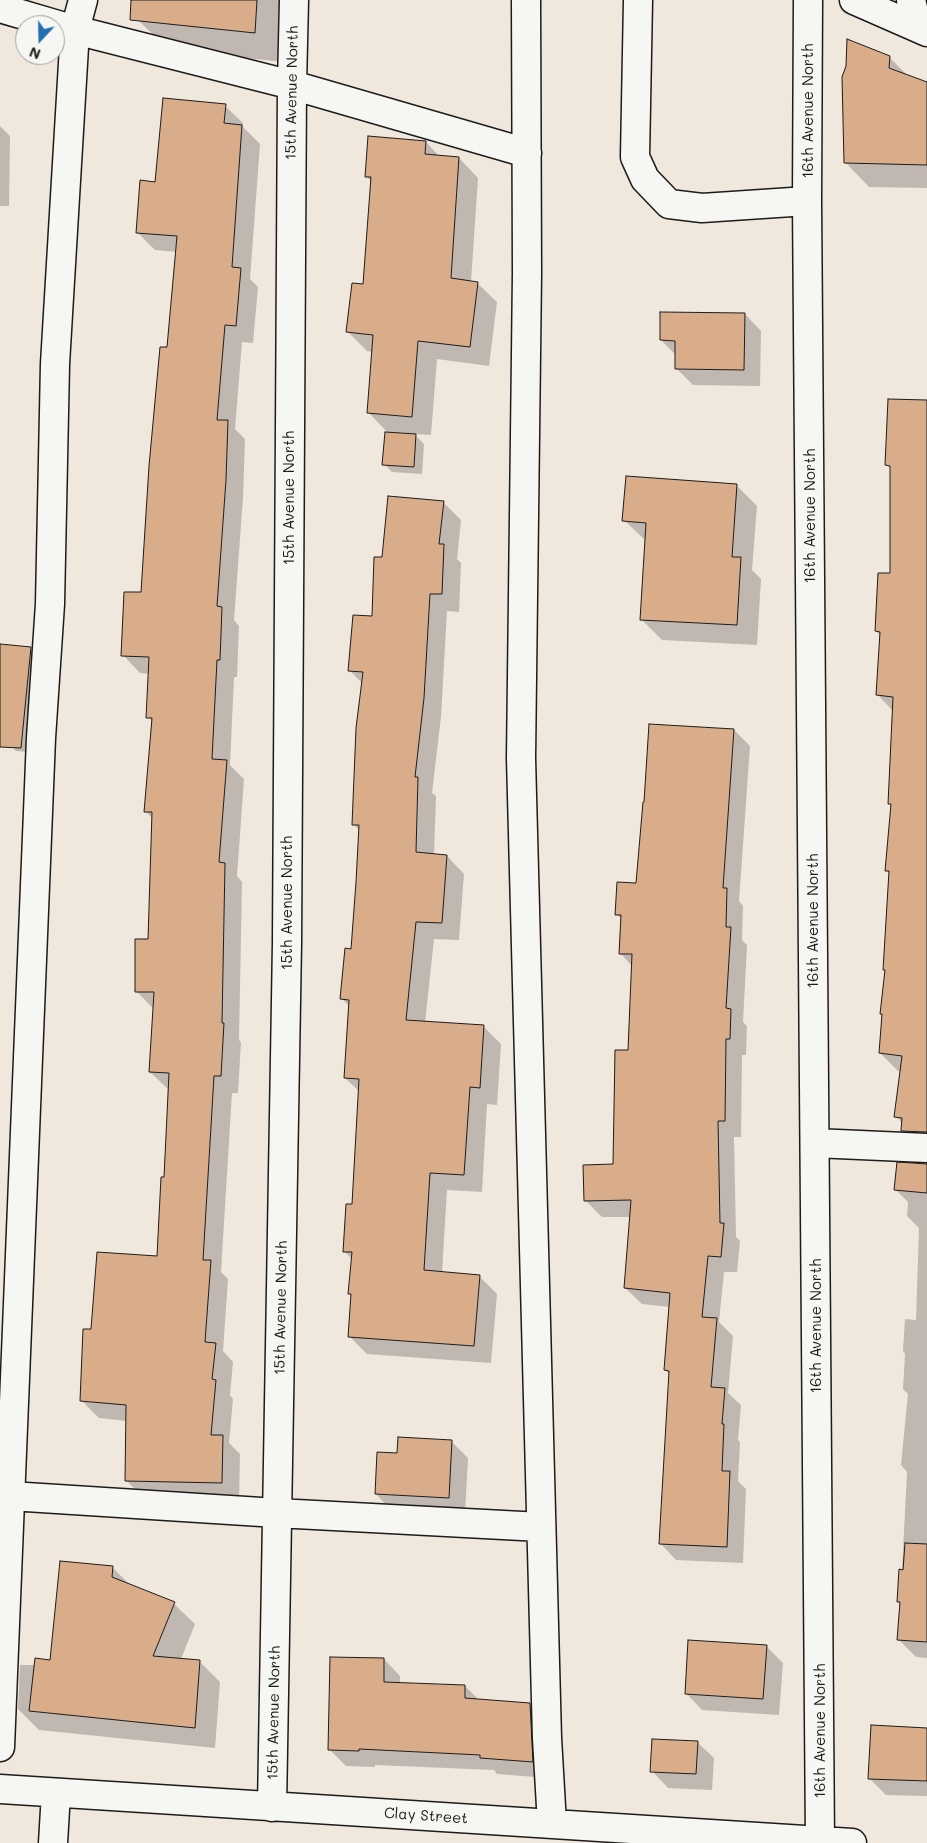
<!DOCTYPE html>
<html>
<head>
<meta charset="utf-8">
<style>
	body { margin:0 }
	#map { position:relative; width:927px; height:1843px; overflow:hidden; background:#f0e7dd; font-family:Mali,sans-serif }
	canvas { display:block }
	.north { position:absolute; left:15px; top:15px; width:50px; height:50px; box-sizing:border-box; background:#f6f6f2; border:1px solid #9f9f9c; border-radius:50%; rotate:201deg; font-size:14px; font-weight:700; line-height:20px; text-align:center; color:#1c1c1c }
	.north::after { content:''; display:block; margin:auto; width:18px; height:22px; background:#1f6fb2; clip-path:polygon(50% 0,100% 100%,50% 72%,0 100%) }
</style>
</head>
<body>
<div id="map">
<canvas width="927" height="1843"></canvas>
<div class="north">N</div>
</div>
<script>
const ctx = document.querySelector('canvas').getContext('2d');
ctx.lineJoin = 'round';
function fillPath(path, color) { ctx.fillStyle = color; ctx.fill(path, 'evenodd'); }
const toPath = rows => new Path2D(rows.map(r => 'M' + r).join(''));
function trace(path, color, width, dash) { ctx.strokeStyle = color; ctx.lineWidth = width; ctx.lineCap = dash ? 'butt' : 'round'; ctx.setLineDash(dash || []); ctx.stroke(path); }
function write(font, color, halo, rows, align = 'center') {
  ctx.font = font + ' Mali,sans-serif'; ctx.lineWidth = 4; ctx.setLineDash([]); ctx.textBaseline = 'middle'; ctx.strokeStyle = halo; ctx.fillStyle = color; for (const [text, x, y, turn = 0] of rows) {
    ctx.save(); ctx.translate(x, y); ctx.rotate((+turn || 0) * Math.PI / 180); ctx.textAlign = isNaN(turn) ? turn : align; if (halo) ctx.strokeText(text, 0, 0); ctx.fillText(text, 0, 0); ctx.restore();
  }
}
const shadow = toPath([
	[141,0,289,0,284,62,169,50,139,21],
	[889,57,909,77,927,83,927,188,869,187,846,163],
	[225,106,243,123,243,127,260,144,250,279,258,287,253,343,242,342,235,429,245,439,243,498,234,620,239,626,237,677,234,677,230,765,244,779,237,876,242,882,239,1040,241,1042,238,1093,232,1093,221,1272,228,1279,223,1351,233,1362,230,1395,233,1399,229,1443,240,1454,239,1501,144,1498,126,1480,127,1421,99,1418,81,1400,92,1331,158,1258,165,1178,168,1089,150,1072,154,1009,136,991,149,940,153,819,145,811,153,722,148,717,150,674,140,673,123,655,142,594,169,349,177,252,155,250,137,232,156,183],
	[0,126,10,136,9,206,0,206],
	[426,142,440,157,459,158,478,178,471,282,477,283,497,302,489,366,437,359,431,435,414,434,424,444,422,474,392,472,384,464,389,434,368,412,373,352,367,351,347,331,364,286,372,182,366,176],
	[745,314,761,331,760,386,693,385,676,368,676,355,661,340],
	[927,402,927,1149,920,1149,902,1131,903,1124,896,1116,902,1071,898,1071,880,1053,883,1016,881,1014,886,972,884,970,890,874,886,870,892,806,890,803,893,711,877,694,881,636,876,631,891,575,892,470,887,465],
	[736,485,757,506,752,570,761,579,757,645,662,640,641,619,646,541,624,520],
	[443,502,461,520,457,559,461,563,459,612,447,611,441,717,432,793,436,796,434,855,447,856,464,874,459,940,434,939,425,1023,483,1026,501,1044,497,1105,487,1104,482,1192,447,1190,442,1273,479,1276,497,1294,491,1363,367,1354,349,1336,352,1296,349,1293,352,1259,344,1251,353,1205,360,1092,345,1078,350,1007,341,998,352,950,360,831,354,825,363,684,350,671,373,618,384,558],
	[0,645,30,648,49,667,41,753,16,751,0,735],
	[734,730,750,746,739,901,743,906,742,940,747,945,743,1022,747,1026,746,1055,742,1055,741,1137,734,1137,736,1237,740,1241,737,1272,724,1272,719,1322,733,1336,728,1393,741,1405,738,1440,740,1442,738,1481,746,1489,743,1563,676,1560,660,1543,670,1374,665,1370,670,1307,642,1304,625,1288,631,1217,602,1217,586,1201,614,1166,629,1051,632,966,620,953,622,919,616,914,637,884],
	[927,1165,927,1658,916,1657,898,1639,901,1604,898,1601,902,1571,907,1472,901,1465,908,1394,903,1389,905,1354,903,1351,905,1319,916,1320,919,1228,907,1216,908,1202,895,1189],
	[451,1441,468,1458,465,1514,392,1511,376,1494,398,1454],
	[113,1568,131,1586,174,1604,195,1624,181,1659,199,1661,220,1682,215,1748,39,1730,18,1709,20,1665,35,1665,51,1661],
	[766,1646,783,1663,779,1715,702,1710,686,1693],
	[384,1659,400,1676,400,1684,465,1686,479,1700,530,1705,546,1721,549,1778,497,1774,494,1770,375,1765,375,1767,346,1766,329,1749],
	[927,1729,927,1796,886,1795,869,1778],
	[697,1742,714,1758,712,1790,668,1788,652,1771]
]);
const building = toPath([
	[131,0,257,0,255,33,130,20,131,0],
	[847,39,890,56,889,68,927,82,927,165,844,163,842,77,846,66,847,39],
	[163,98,226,104,224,123,242,125,232,267,241,268,236,326,225,325,217,420,228,420,226,480,217,606,222,607,220,660,217,660,212,759,227,760,219,862,225,863,222,1023,224,1023,221,1076,214,1076,203,1260,211,1260,205,1342,216,1343,212,1379,216,1380,211,1435,223,1435,222,1483,125,1481,126,1405,80,1401,83,1329,91,1329,97,1252,157,1256,161,1177,164,1177,169,1073,149,1072,154,992,135,992,135,939,148,939,152,812,144,812,152,718,146,718,149,657,121,656,124,592,141,592,149,466,160,347,167,347,177,236,136,233,140,180,155,182,163,98],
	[368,136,426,141,425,154,459,157,451,278,478,282,470,347,418,341,412,417,367,413,373,335,346,332,352,283,363,284,371,177,365,177,368,136],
	[660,312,745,313,744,370,675,369,675,341,660,340,660,312],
	[888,399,927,400,927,1132,901,1131,902,1118,894,1117,902,1056,879,1053,882,1014,880,1014,885,970,883,970,889,871,885,871,891,804,888,804,893,697,876,695,880,632,875,631,878,573,890,573,890,466,885,465,888,399],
	[385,432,416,434,414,467,382,465,385,432],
	[626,476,737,484,732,557,741,557,737,625,640,620,646,523,622,521,626,476],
	[388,496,444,501,439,544,444,544,442,594,430,594,424,698,415,777,418,777,416,852,447,855,442,923,416,922,406,1020,484,1025,480,1088,470,1087,464,1175,430,1173,424,1270,480,1275,474,1346,348,1337,351,1294,348,1294,352,1252,343,1252,346,1204,352,1204,359,1079,344,1078,349,1000,340,999,345,948,351,949,356,882,359,825,352,825,356,728,363,672,348,671,353,615,372,616,374,557,382,557,388,496],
	[0,644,31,647,21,748,0,747,0,644],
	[649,724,734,729,723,888,727,888,726,927,731,927,726,1008,731,1009,730,1039,726,1039,725,1121,718,1121,720,1223,724,1223,721,1257,708,1256,702,1317,717,1318,711,1387,725,1388,722,1424,724,1424,722,1471,730,1471,727,1547,659,1544,669,1371,664,1370,670,1293,624,1288,631,1200,584,1201,583,1165,613,1164,615,1050,628,1050,632,954,619,954,621,915,615,915,617,882,636,883,643,802,644,802,649,724],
	[897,1162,927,1164,927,1193,894,1190,897,1162],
	[398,1437,452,1440,449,1498,375,1494,377,1452,397,1453,398,1437],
	[905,1543,927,1544,927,1642,897,1640,900,1602,897,1602,899,1569,903,1570,905,1543],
	[60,1561,113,1566,112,1577,175,1602,153,1656,200,1660,195,1728,29,1711,35,1658,50,1660,60,1561],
	[688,1640,767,1645,763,1699,685,1694,688,1640],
	[330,1657,384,1658,384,1682,465,1685,465,1698,530,1703,533,1762,480,1758,480,1755,359,1749,359,1751,328,1750,330,1657],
	[871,1725,927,1728,927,1781,868,1779,871,1725],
	[652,1739,698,1741,696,1774,650,1772,652,1739]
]);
const minor = toPath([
	[526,0,527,273,521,758,547,1738,552,1824],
	[638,0,635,157,645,179,669,204,702,208,807,201],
	[808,0,807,201,820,1841],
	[854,0,927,32],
	[911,0,918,28],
	[0,8,75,30,292,85,527,153],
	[815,1143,927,1148],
	[10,1496,277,1513,541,1527],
	[0,1747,41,738,50,604,55,364,75,30,83,0],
	[0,1789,852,1843],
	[272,1807,287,943,292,85,294,0],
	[53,1843,56,1793]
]);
const streetNames = [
	["15th Avenue North",292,93,-89],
	["16th Avenue North",808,111,-90],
	["15th Avenue North",289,498,-90],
	["16th Avenue North",810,516,-90],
	["15th Avenue North",287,903,-90],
	["16th Avenue North",813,921,-90],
	["15th Avenue North",281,1308,-89],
	["16th Avenue North",816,1326,-90],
	["15th Avenue North",274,1713,-89],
	["16th Avenue North",820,1731,-90],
	["Clay Street",426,1816,4]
];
fillPath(shadow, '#0003');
fillPath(building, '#d9ac8a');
trace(building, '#1c1c1c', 1);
trace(minor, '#1c1c1c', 31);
trace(minor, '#f6f6f2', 28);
write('15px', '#1c1c1c', '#f6f6f2', streetNames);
</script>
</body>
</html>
